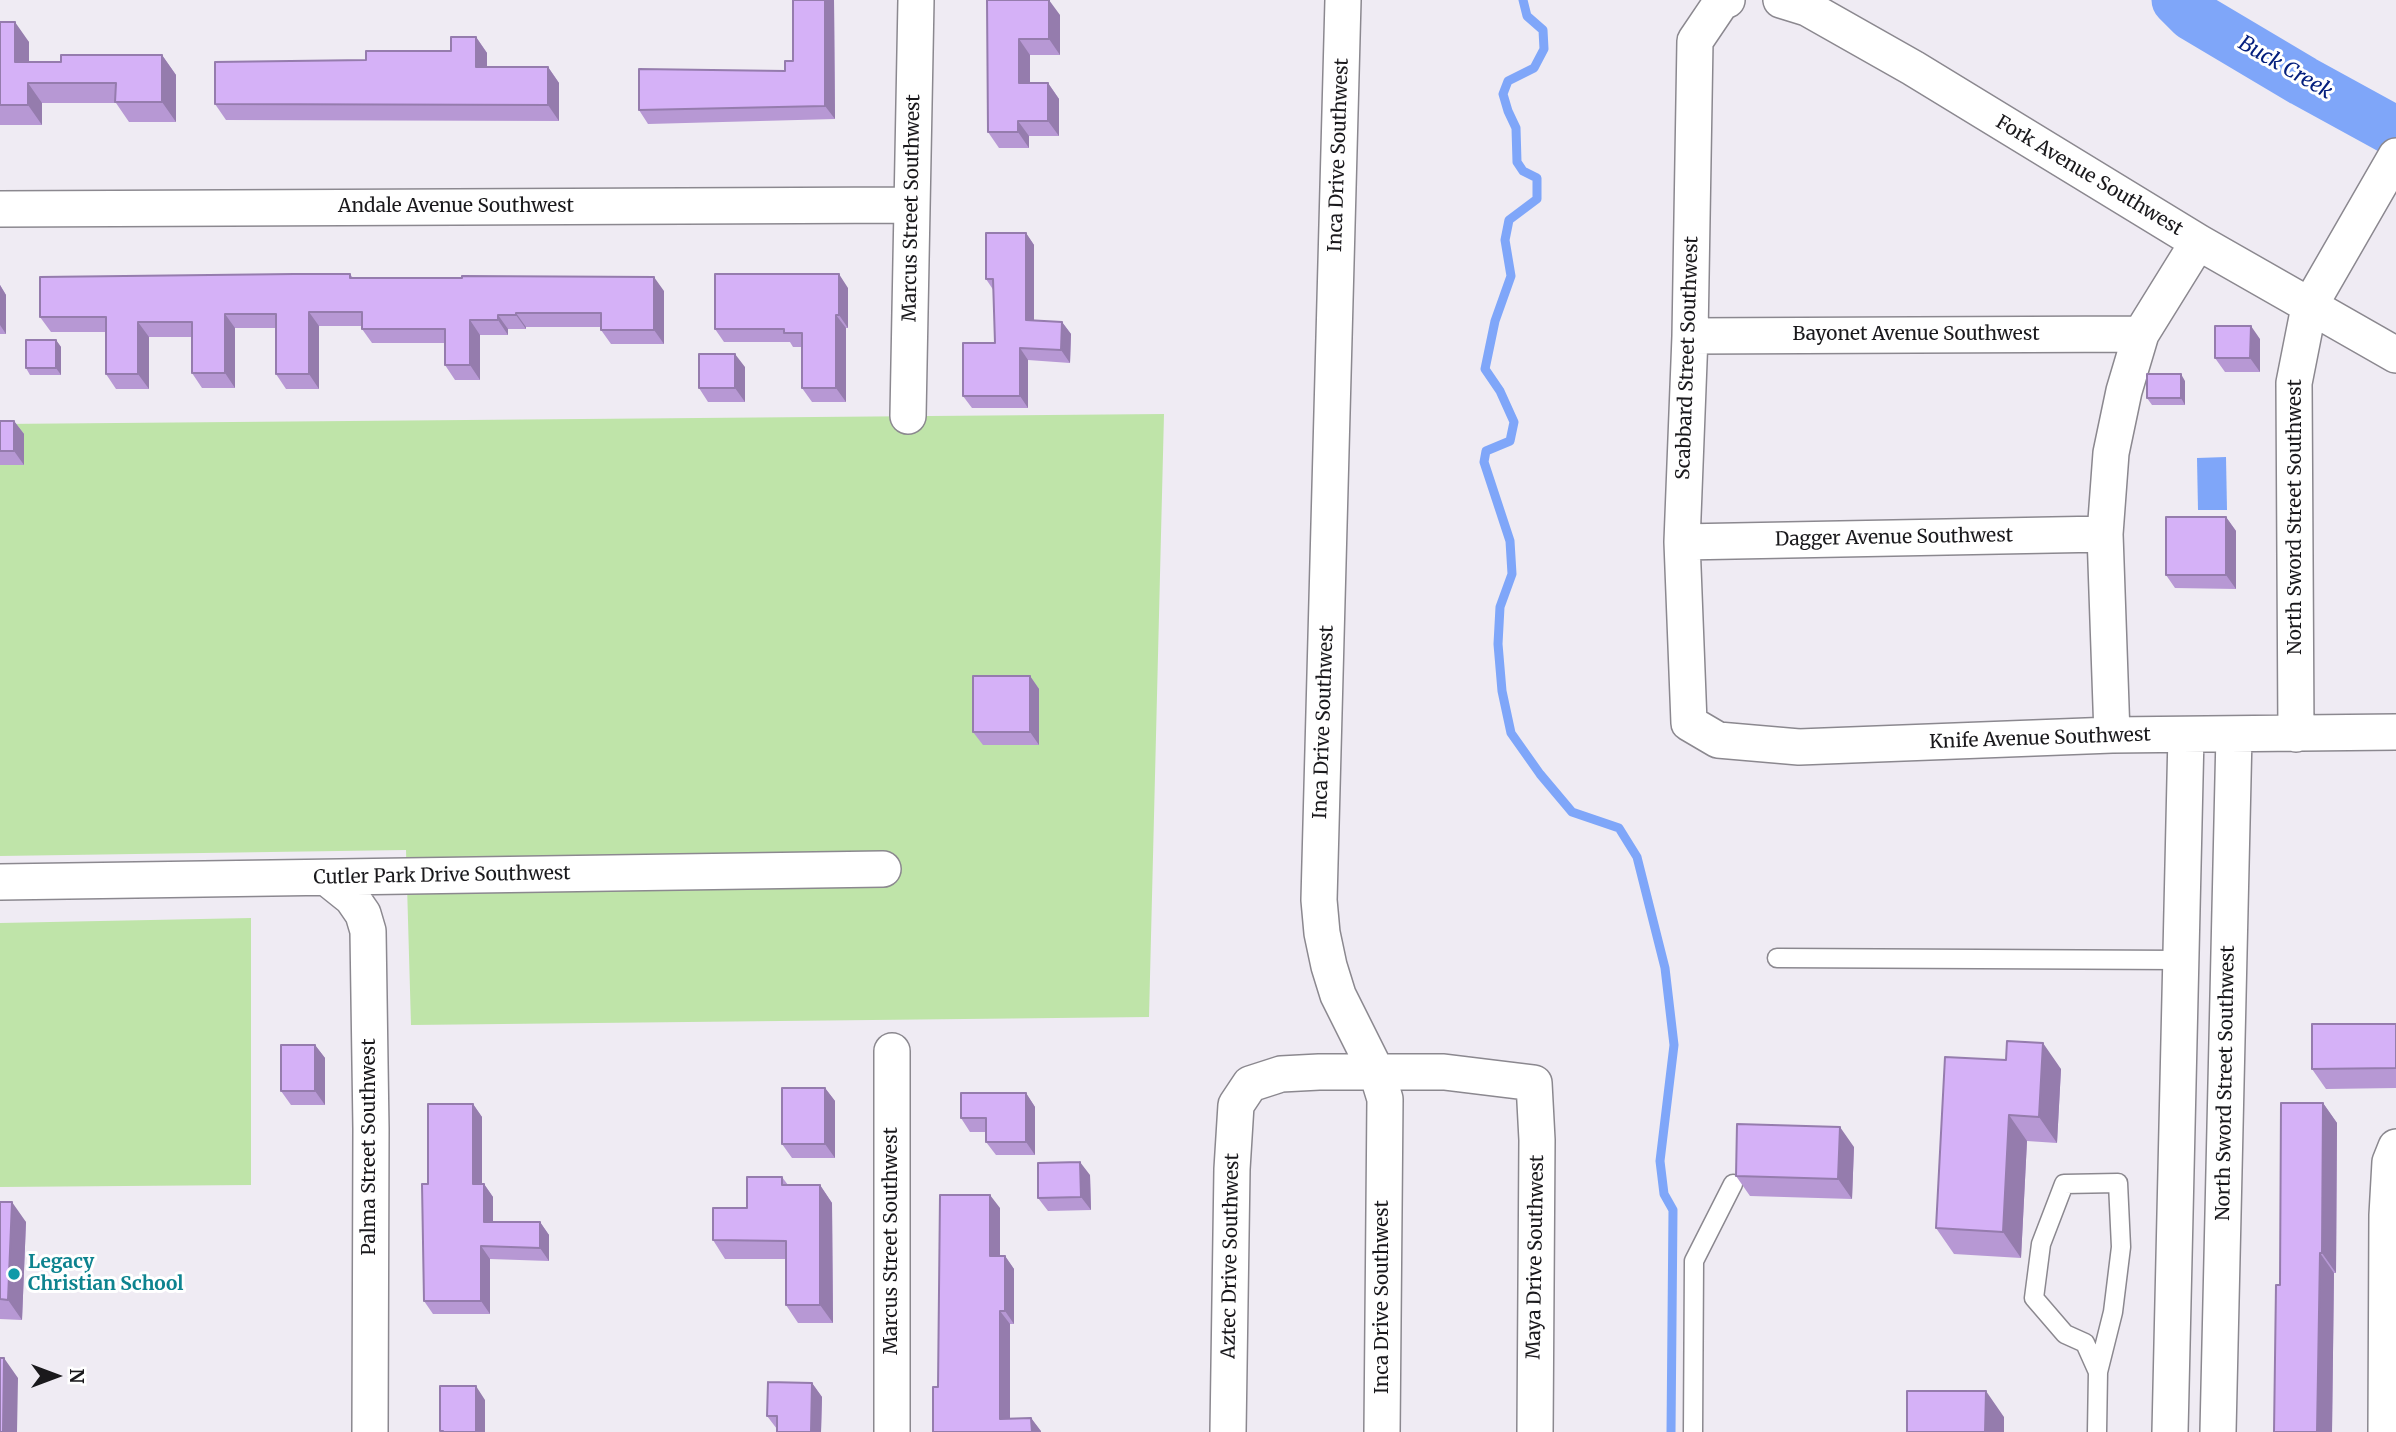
<!DOCTYPE html>
<html>
<head>
<meta charset="utf-8">
<style>
	body { margin:0 }
	#map { position:relative; width:2396px; height:1432px; overflow:hidden; background:#efebf3; font-family:Merriweather,serif }
	canvas { display:block }
	.north { position:absolute; left:21px; top:1341px; width:70px; height:70px; -webkit-text-stroke:5px #fff; paint-order:stroke; rotate:90deg; font-size:19px; font-weight:700; line-height:28px; text-align:center; color:#1a191c }
	.north::after { content:''; display:block; margin:auto; width:24px; height:32px; background:#1a191c; clip-path:polygon(50% 0,100% 100%,50% 72%,0 100%) }
</style>
</head>
<body>
<div id="map">
<canvas width="2396" height="1432"></canvas>
<div class="north">N</div>
</div>
<script>
const ctx = document.querySelector('canvas').getContext('2d');
ctx.lineJoin = 'round';
function fillPath(path, color) { ctx.fillStyle = color; ctx.fill(path, 'evenodd'); }
const toPath = rows => new Path2D(rows.map(r => 'M' + r).join(''));
function trace(path, color, width, dash) { ctx.strokeStyle = color; ctx.lineWidth = width; ctx.lineCap = dash ? 'butt' : 'round'; ctx.setLineDash(dash || []); ctx.stroke(path); }
function write(font, color, halo, rows, align = 'center') {
  ctx.font = font + ' Merriweather,serif'; ctx.lineWidth = 6; ctx.setLineDash([]); ctx.textBaseline = 'middle'; ctx.strokeStyle = halo; ctx.fillStyle = color; for (const [text, x, y, turn = 0] of rows) {
    ctx.save(); ctx.translate(x, y); ctx.rotate((+turn || 0) * Math.PI / 180); ctx.textAlign = isNaN(turn) ? turn : align; if (halo) ctx.strokeText(text, 0, 0); ctx.fillText(text, 0, 0); ctx.restore();
  }
}
const green = toPath([
	[1164,414,1149,1017,411,1025,406,850,0,856,0,424],
	[251,918,251,1185,0,1187,0,923]
]);
const water = toPath([
	[2226,457,2227,510,2198,510,2197,458]
]);
const stream = toPath([
	[1523,0,1527,16,1543,30,1544,49,1534,68,1508,81,1503,94,1508,111,1516,128,1517,162,1523,171,1537,178,1537,199,1509,220,1505,240,1511,276,1495,321,1485,369,1500,391,1514,422,1510,441,1486,451,1484,462,1510,541,1512,574,1500,607,1498,644,1502,691,1511,733,1540,774,1572,812,1619,828,1637,857,1665,968,1674,1045,1660,1161,1664,1194,1673,1210,1671,1432]
]);
const river = toPath([
	[2177,0,2192,15,2303,81,2396,132]
]);
const lane = toPath([
	[1777,958,2181,960],
	[1693,1432,1694,1261,1733,1184],
	[2097,1432,2098,1372,2113,1312,2121,1247,2118,1183,2064,1184,2041,1244,2034,1298,2065,1334,2085,1343,2098,1372]
]);
const street = toPath([
	[1343,0,1319,900,1322,933,1329,966,1338,995,1377,1073,1385,1099,1382,1432],
	[1727,0,1722,1,1695,41,1690,336,1682,542,1689,723,1718,740,1799,747,2112,735,2396,732],
	[1781,0,1807,8,1913,68,2198,242,2396,355],
	[0,209,911,205],
	[1690,336,2141,334],
	[908,416,916,0],
	[1682,542,2105,534],
	[2296,734,2294,383,2309,307,2396,156],
	[2112,735,2105,534,2111,453,2124,391,2141,334,2198,242],
	[327,878,352,898,363,914,368,931,371,1129,370,1432],
	[0,882,883,869],
	[892,1432,892,1051],
	[1228,1432,1232,1169,1236,1105,1250,1084,1281,1074,1319,1072,1444,1072,1534,1083,1537,1140,1535,1432],
	[2170,1432,2186,735],
	[2218,1432,2234,735],
	[2386,1432,2387,1215,2390,1162,2396,1147]
]);
const wall = toPath([
	[793,0,834,0,835,119,648,124,639,110,785,71,793,61],
	[987,0,1060,15,1060,55,1030,55,1030,83,1048,83,1059,99,1059,136,1029,136,1029,148,999,148,988,132],
	[0,22,29,42,29,62,61,62,162,55,176,75,176,122,129,122,116,103,42,103,42,125,0,125],
	[476,37,487,53,487,67,548,67,559,83,559,121,226,120,215,104,366,60,451,51],
	[1026,233,1034,245,1034,321,1062,322,1071,334,1070,363,1028,360,1028,408,972,408,963,396,995,343,994,291,986,279],
	[350,274,353,278,664,291,664,344,611,344,601,330,601,327,526,327,526,329,508,329,508,335,480,335,480,380,455,380,445,365,445,343,372,343,362,329,362,326,319,326,319,389,286,389,276,374,276,328,235,328,235,388,202,388,192,373,192,337,149,337,149,389,116,389,106,374,106,332,51,332,40,317],
	[0,285,6,295,6,334,0,334],
	[848,288,848,328,846,328,846,402,812,402,802,388,802,347,793,347,790,342,724,342,715,329],
	[2260,339,2260,372,2225,372,2215,358],
	[56,340,61,347,61,375,30,375,26,368],
	[745,367,745,402,708,402,699,388],
	[2185,381,2185,405,2152,405,2147,398],
	[0,421,14,421,24,434,24,465,0,465],
	[2226,517,2236,531,2236,589,2175,588,2166,575],
	[1030,676,1039,689,1039,745,983,745,973,732],
	[2396,1024,2396,1088,2326,1089,2312,1069],
	[315,1045,325,1058,325,1105,291,1105,281,1091],
	[2006,1060,2061,1069,2057,1143,2027,1141,2021,1258,1954,1254,1936,1228],
	[825,1088,835,1101,835,1158,792,1158,782,1144],
	[1026,1093,1035,1107,1035,1155,996,1155,986,1142,986,1132,970,1132,961,1118],
	[2323,1103,2337,1123,2336,1273,2334,1273,2332,1432,2280,1285],
	[473,1104,482,1117,482,1184,484,1184,493,1197,493,1222,540,1222,549,1235,549,1261,490,1259,490,1314,433,1314,424,1301,428,1184],
	[1854,1147,1852,1199,1750,1196,1736,1176],
	[1090,1175,1091,1210,1048,1211,1038,1198],
	[782,1177,788,1185,820,1185,832,1203,833,1323,798,1323,786,1305,786,1259,725,1259,713,1240,747,1208],
	[0,1202,26,1222,22,1320,0,1319],
	[1000,1208,1000,1256,1005,1256,1014,1269,1014,1324,1010,1324,1010,1419,1031,1418,1041,1432,933,1432,938,1387],
	[812,1383,822,1397,821,1432,777,1432,777,1429,767,1416]
]);
const shadedWall = toPath([
	[825,0,834,0,835,119,825,106],
	[1049,0,1060,15,1060,55,1049,39],
	[15,22,29,42,29,82,15,62],
	[476,37,487,53,487,83,476,67],
	[1019,39,1030,55,1030,99,1019,83],
	[162,55,176,75,176,122,162,102],
	[548,67,559,83,559,121,548,105],
	[28,83,42,103,42,125,28,105],
	[1048,83,1059,99,1059,136,1048,121],
	[1018,121,1029,136,1029,148,1018,132],
	[1026,233,1034,245,1034,332,1026,320],
	[839,274,848,288,848,328,839,315],
	[654,277,664,291,664,344,654,330],
	[0,285,6,295,6,334,0,325],
	[309,312,319,326,319,389,309,374],
	[516,313,526,327,526,329,516,315],
	[225,314,235,328,235,388,225,373],
	[498,315,508,329,508,335,498,320],
	[836,315,846,328,846,402,836,388],
	[470,320,480,335,480,380,470,365],
	[138,322,149,337,149,389,138,374],
	[1062,322,1071,334,1070,363,1061,350],
	[2251,326,2260,339,2260,372,2250,358],
	[56,340,61,347,61,375,56,368],
	[1020,348,1028,360,1028,408,1020,396],
	[735,354,745,367,745,402,735,388],
	[2181,374,2185,381,2185,405,2181,398],
	[14,421,24,434,24,465,14,451],
	[2226,517,2236,531,2236,589,2226,575],
	[1030,676,1039,689,1039,745,1030,732],
	[2043,1043,2061,1069,2057,1143,2039,1117],
	[315,1045,325,1058,325,1105,315,1091],
	[825,1088,835,1101,835,1158,825,1144],
	[1026,1093,1035,1107,1035,1155,1026,1142],
	[2323,1103,2337,1123,2336,1273,2322,1253],
	[473,1104,482,1117,482,1197,473,1184],
	[2009,1115,2027,1141,2021,1258,2003,1232],
	[1840,1127,1854,1147,1852,1199,1838,1179],
	[1080,1162,1090,1175,1091,1210,1081,1197],
	[484,1184,493,1197,493,1235,484,1222],
	[820,1185,832,1203,833,1323,820,1305],
	[990,1195,1000,1208,1000,1269,990,1256],
	[12,1202,26,1222,22,1320,8,1300],
	[540,1222,549,1235,549,1261,540,1248],
	[481,1246,490,1259,490,1314,481,1301],
	[2320,1253,2334,1273,2332,1432,2317,1432],
	[1005,1256,1014,1269,1014,1324,1005,1311],
	[1000,1311,1010,1324,1010,1432,1000,1419],
	[4,1358,18,1378,17,1432,3,1432],
	[812,1383,822,1397,821,1432,811,1432],
	[476,1386,485,1400,485,1432,476,1432],
	[1986,1391,2004,1417,2004,1432,1985,1432],
	[1031,1418,1041,1431,1041,1432,1032,1432]
]);
const building = toPath([
	[793,0,825,0,825,106,639,110,639,69,785,71,785,61,793,61,793,0],
	[987,0,1049,0,1049,39,1019,39,1019,83,1048,83,1048,121,1018,121,1018,132,988,132,987,0],
	[0,22,15,22,15,62,61,62,61,55,162,55,162,102,115,102,116,83,28,83,28,105,0,105,0,22],
	[451,37,476,37,476,67,548,67,548,105,215,104,215,62,366,60,366,51,451,51,451,37],
	[986,233,1026,233,1026,320,1062,322,1061,350,1020,348,1020,396,963,396,963,343,995,343,993,279,986,279,986,233],
	[294,274,350,274,350,278,462,278,462,276,654,277,654,330,601,330,601,313,516,313,516,315,498,315,498,320,470,320,470,365,445,365,445,329,362,329,362,312,309,312,309,374,276,374,276,314,225,314,225,373,192,373,192,322,138,322,138,374,106,374,106,317,40,317,40,277,294,274],
	[715,274,839,274,839,315,836,315,836,388,802,388,802,333,784,333,784,329,715,329,715,274],
	[2215,326,2251,326,2250,358,2215,358,2215,326],
	[26,340,56,340,56,368,26,368,26,340],
	[699,354,735,354,735,388,699,388,699,354],
	[2147,374,2181,374,2181,398,2147,398,2147,374],
	[0,421,14,421,14,451,0,451,0,421],
	[2166,517,2226,517,2226,575,2166,575,2166,517],
	[973,676,1030,676,1030,732,973,732,973,676],
	[2312,1024,2396,1024,2396,1068,2312,1069,2312,1024],
	[2007,1041,2043,1043,2039,1117,2009,1115,2003,1232,1936,1228,1945,1057,2006,1060,2007,1041],
	[281,1045,315,1045,315,1091,281,1091,281,1045],
	[782,1088,825,1088,825,1144,782,1144,782,1088],
	[961,1093,1026,1093,1026,1142,986,1142,986,1118,961,1118,961,1093],
	[2281,1103,2323,1103,2322,1253,2320,1253,2317,1432,2274,1432,2276,1285,2280,1285,2281,1103],
	[428,1104,473,1104,473,1184,484,1184,484,1222,540,1222,540,1248,481,1246,481,1301,424,1301,422,1184,428,1184,428,1104],
	[1737,1124,1840,1127,1838,1179,1736,1176,1737,1124],
	[1080,1162,1081,1197,1038,1198,1038,1163,1080,1162],
	[747,1177,782,1177,782,1185,820,1185,820,1305,786,1305,786,1241,713,1240,713,1208,747,1208,747,1177],
	[940,1195,990,1195,990,1256,1005,1256,1005,1311,1000,1311,1000,1419,1031,1418,1032,1432,933,1432,933,1387,938,1387,940,1195],
	[0,1202,12,1202,8,1300,0,1299,0,1202],
	[0,1358,4,1358,3,1432,0,1432,0,1358],
	[768,1382,812,1383,811,1432,777,1432,777,1416,767,1416,768,1382],
	[440,1386,476,1386,476,1432,443,1432,443,1431,440,1431,440,1386],
	[1907,1391,1986,1391,1985,1432,1907,1432,1907,1391]
]);
const markers = [
	[14,1274,7,"#0f9aa8"]
];
const streetNames = [
	["Inca Drive Southwest",1339,155,-88],
	["Fork Avenue Southwest",2089,176,31],
	["Andale Avenue Southwest",456,207],
	["Marcus Street Southwest",912,208,-89],
	["Bayonet Avenue Southwest",1916,335],
	["Scabbard Street Southwest",1688,358,-88],
	["North Sword Street Southwest",2296,517,-90],
	["Dagger Avenue Southwest",1894,538,-1],
	["Inca Drive Southwest",1324,722,-88],
	["Knife Avenue Southwest",2040,739,-2],
	["Cutler Park Drive Southwest",442,876,-1],
	["North Sword Street Southwest",2226,1083,-89],
	["Palma Street Southwest",370,1147,-90],
	["Marcus Street Southwest",892,1241,-90],
	["Aztec Drive Southwest",1231,1256,-89],
	["Maya Drive Southwest",1536,1257,-89],
	["Inca Drive Southwest",1383,1297,-90]
];
const cultureNames = [
	["Legacy",28,1263],
	["Christian School",28,1285]
];
const waterNames = [
	["Buck Creek",2285,68,30]
];
fillPath(green, '#bfe4a9');
fillPath(water, '#7fa6f9');
trace(stream, '#7fa6f9', 9);
trace(river, '#7fa6f9', 51);
trace(lane, '#8b888f', 21);
trace(street, '#8b888f', 38);
trace(lane, '#fff', 18);
trace(street, '#fff', 35);
fillPath(wall, '#b798d4');
fillPath(shadedWall, '#957cad');
fillPath(building, '#d5b1f7');
trace(building, '#957cad', 2);
for (const [x, y, r, color] of markers) { const dot = new Path2D(); dot.arc(x, y, r, 0, 2 * Math.PI); ctx.fillStyle = color; ctx.fill(dot); trace(dot, '#fff', 2.5); }
write('19px', '#1a191c', '#fff', streetNames);
write('bold 19px', '#0d838f', '#fff', cultureNames, 'left');
write('italic 21px', '#05207e', '#fff', waterNames);
</script>
</body>
</html>
